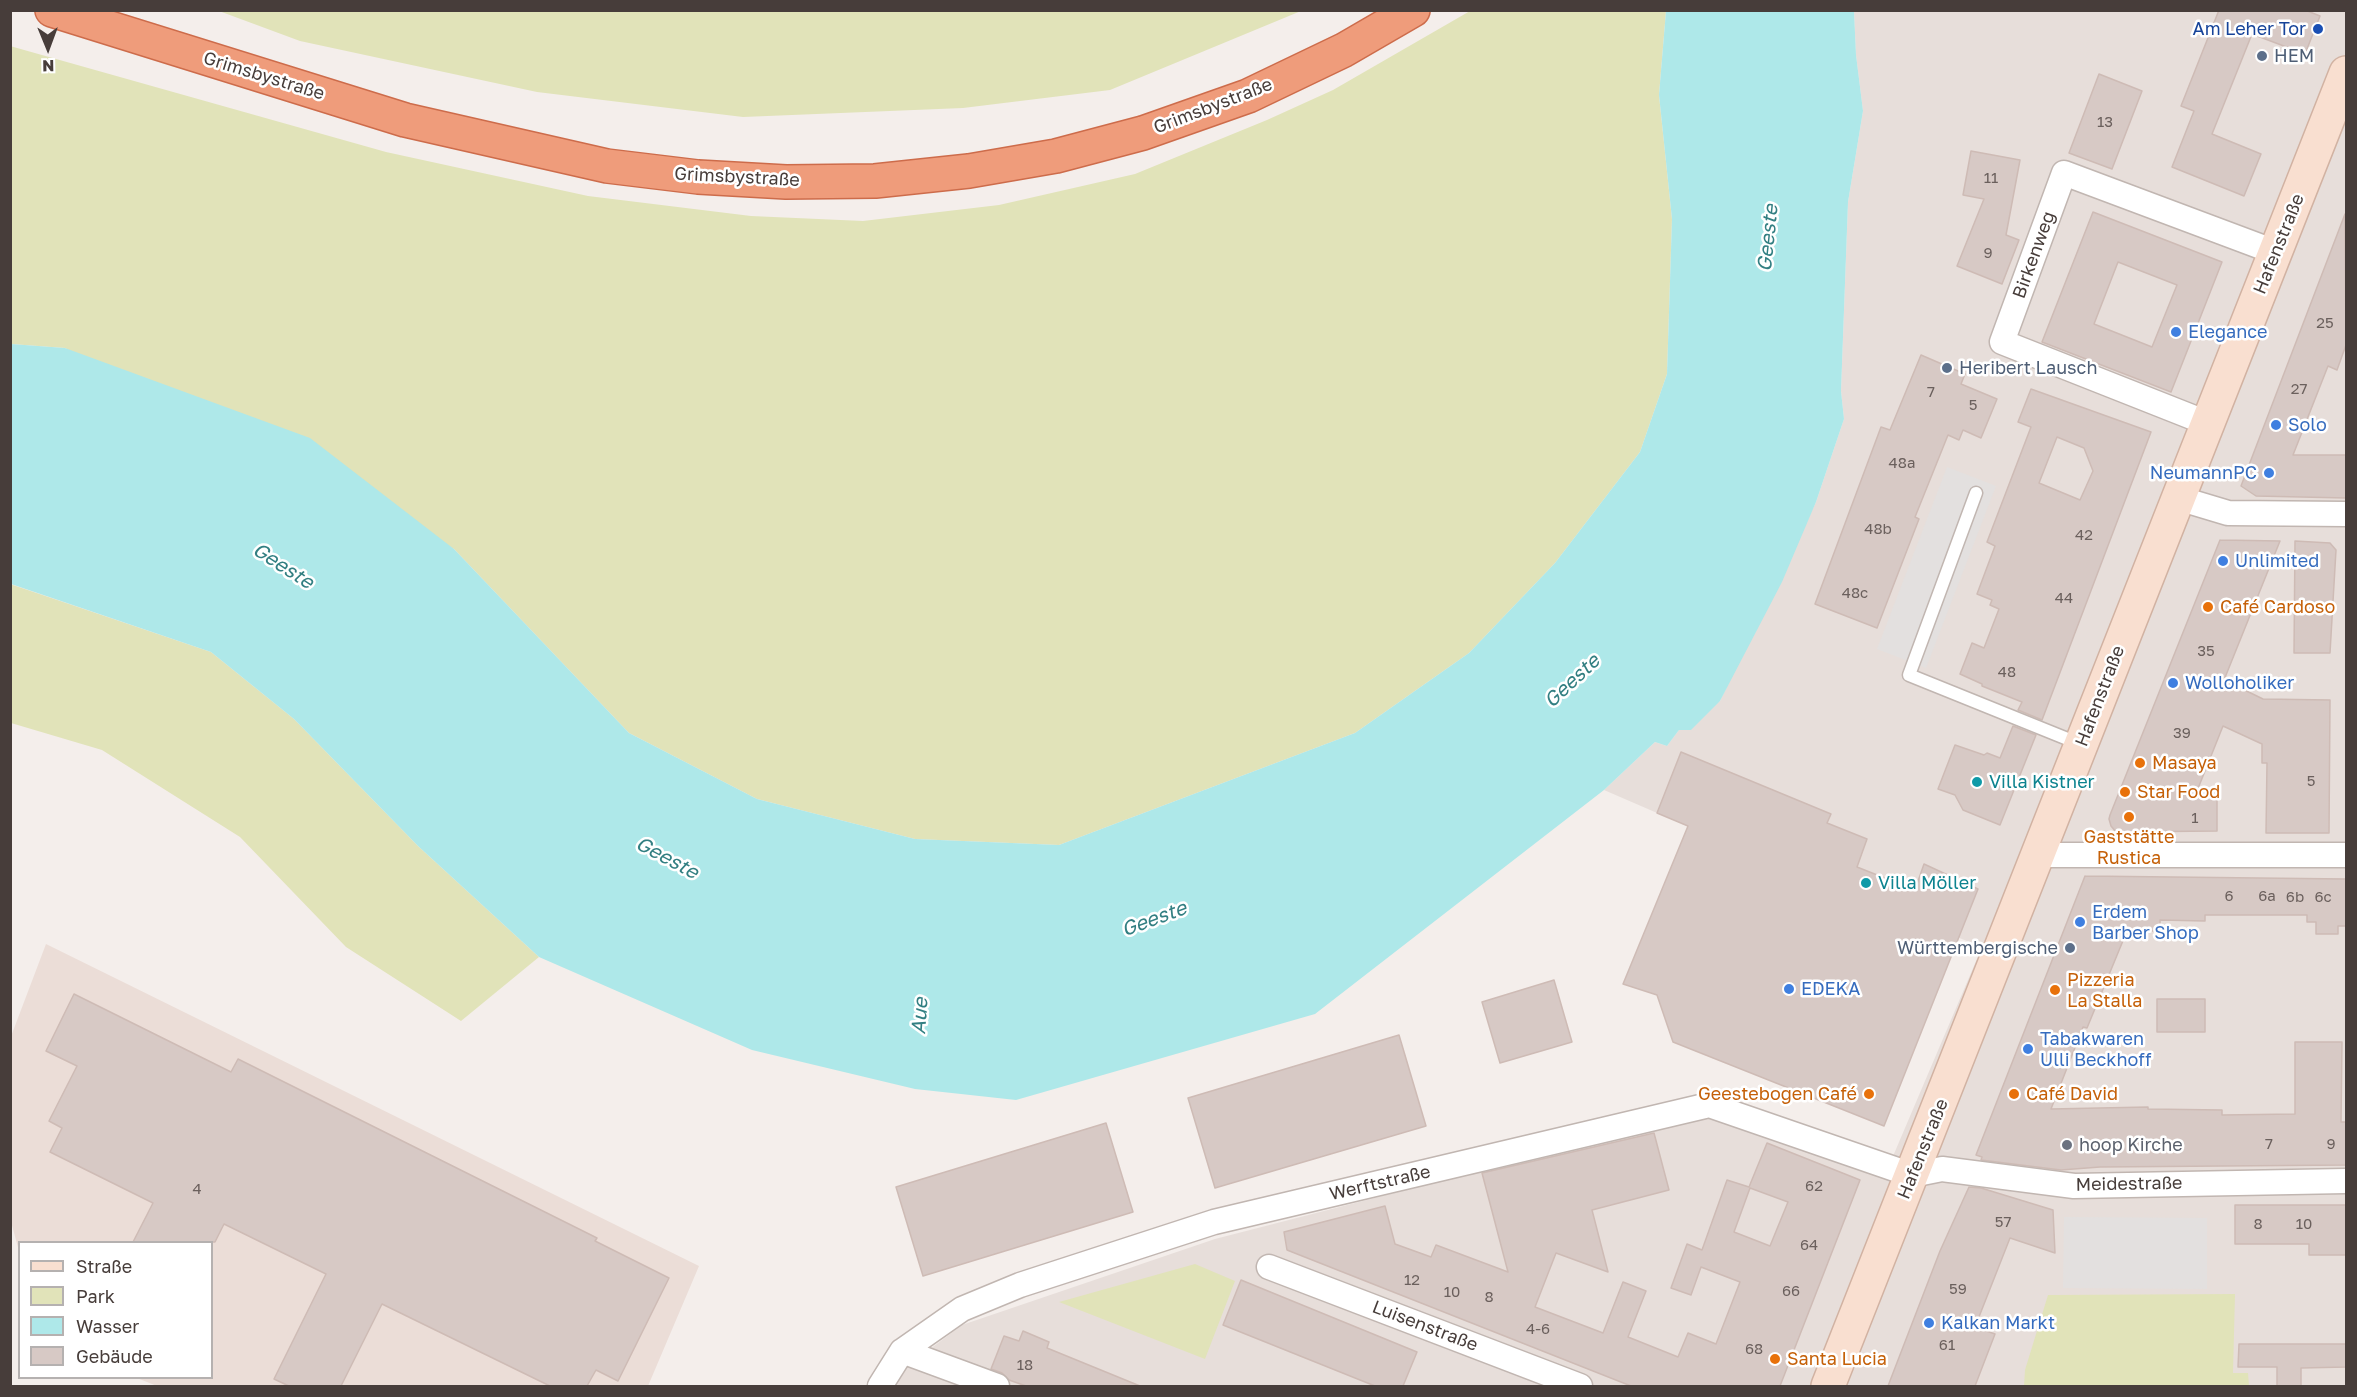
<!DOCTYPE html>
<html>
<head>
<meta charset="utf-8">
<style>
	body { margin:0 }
	#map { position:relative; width:2357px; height:1397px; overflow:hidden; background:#f4eeeb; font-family:"Golos Text",sans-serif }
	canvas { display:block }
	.frame { position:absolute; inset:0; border:12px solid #473d3a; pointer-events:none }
	.legend { position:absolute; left:18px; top:1241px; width:195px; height:138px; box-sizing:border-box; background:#fff; border:2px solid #b5b1b0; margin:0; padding:8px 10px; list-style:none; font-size:18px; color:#473d3a }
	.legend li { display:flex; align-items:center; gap:12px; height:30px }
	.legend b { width:30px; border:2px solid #b5b1b0 }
	.north { position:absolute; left:18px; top:18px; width:60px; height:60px; -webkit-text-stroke:4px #fff; paint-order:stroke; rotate:179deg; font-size:16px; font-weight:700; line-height:24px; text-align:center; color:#473d3a }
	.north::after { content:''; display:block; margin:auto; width:21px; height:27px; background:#473d3a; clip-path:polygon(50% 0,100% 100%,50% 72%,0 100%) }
</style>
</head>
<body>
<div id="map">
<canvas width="2357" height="1397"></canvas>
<div class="frame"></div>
<ul class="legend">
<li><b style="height:8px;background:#f9dfd0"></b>Straße</li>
<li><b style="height:16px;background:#e1e3b9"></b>Park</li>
<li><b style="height:16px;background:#aee8e9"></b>Wasser</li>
<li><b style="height:16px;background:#d7c9c5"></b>Gebäude</li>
</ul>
<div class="north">N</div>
</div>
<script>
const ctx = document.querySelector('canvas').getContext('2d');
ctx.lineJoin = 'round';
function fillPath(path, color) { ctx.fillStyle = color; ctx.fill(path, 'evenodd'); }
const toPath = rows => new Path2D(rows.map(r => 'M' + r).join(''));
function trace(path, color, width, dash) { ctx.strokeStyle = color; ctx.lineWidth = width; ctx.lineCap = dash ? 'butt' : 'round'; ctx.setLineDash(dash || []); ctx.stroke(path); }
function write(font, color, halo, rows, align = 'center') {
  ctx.font = font + ' "Golos Text",sans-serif'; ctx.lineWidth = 5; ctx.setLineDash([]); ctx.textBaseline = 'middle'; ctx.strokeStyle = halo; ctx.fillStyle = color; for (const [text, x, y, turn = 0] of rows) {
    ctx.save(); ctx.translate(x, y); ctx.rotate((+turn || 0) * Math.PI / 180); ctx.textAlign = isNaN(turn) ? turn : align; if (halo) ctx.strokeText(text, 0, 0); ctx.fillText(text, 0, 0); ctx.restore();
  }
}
const residential = toPath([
	[1854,11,2346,11,2346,1386,895,1386,906,1367,962,1325,1215,1239,1705,1113,1885,1175,1982,947,1791,871,1604,790,1655,742,1667,746,1679,730,1720,701,1816,502,1844,419,1841,391,1848,202,1863,111,1856,55]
]);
const education = toPath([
	[46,944,699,1266,648,1386,157,1386,137,1378,212,1378,212,1242,20,1242,19,1251,10,1218,10,1039]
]);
const green = toPath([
	[219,11,1301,11,1110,90,963,108,743,117,537,92,300,41],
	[1470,11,1666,11,1659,95,1672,219,1667,374,1640,452,1555,563,1469,653,1355,733,1059,845,915,839,757,799,629,733,454,549,65,348,11,344,10,46,386,152,588,196,751,216,863,221,999,205,1135,174,1267,120,1333,90],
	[10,584,211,652,294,719,418,846,539,957,461,1021,346,947,240,837,102,750,11,723],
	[1195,1264,1235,1281,1205,1359,1059,1302],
	[2235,1294,2233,1373,2248,1373,2249,1386,2024,1386,2025,1370,2048,1295]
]);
const parking = toPath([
	[1947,467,1996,486,1926,668,1877,649],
	[2064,1217,2207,1218,2207,1289,2063,1288]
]);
const water = toPath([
	[1666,11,1854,11,1856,55,1863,111,1848,202,1841,391,1844,419,1816,502,1782,582,1720,701,1691,730,1679,730,1667,746,1655,742,1604,790,1315,1014,1016,1100,915,1089,752,1050,539,957,418,846,294,719,211,652,11,584,11,344,65,348,310,438,454,549,629,733,757,799,915,839,1059,845,1355,733,1469,653,1555,563,1640,452,1667,374,1672,219,1659,95]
]);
const building = toPath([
	[2219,10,2305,10,2320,16,2305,54,2252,34,2212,134,2261,154,2244,196,2172,167,2194,111,2181,106,2219,10],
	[2099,74,2142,91,2112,169,2069,153,2099,74],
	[1971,151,2020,160,2006,235,2019,240,2002,284,1957,266,1984,199,1963,195,1971,151],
	[2093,212,2222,262,2171,392,2042,342,2093,212],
	[2118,262,2177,285,2152,347,2094,324,2118,262],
	[2345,214,2346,345,2337,370,2328,366,2293,455,2346,455,2346,498,2256,496,2241,486,2345,214],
	[1921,355,1965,374,1961,384,1997,399,1981,438,1963,430,1959,440,1948,435,1915,517,1919,519,1877,628,1815,604,1881,427,1890,430,1921,355],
	[2031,389,2151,432,2042,720,2018,710,2022,702,1982,686,1982,684,1960,674,1972,643,1984,648,1999,609,1990,605,1992,600,1977,594,1995,546,1987,542,2031,427,2018,422,2031,389],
	[2057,437,2084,448,2093,471,2080,500,2039,483,2057,437],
	[2220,540,2280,541,2224,680,2263,699,2330,700,2329,833,2266,833,2267,763,2262,763,2262,744,2223,726,2195,796,2217,796,2217,831,2116,832,2111,826,2109,819,2110,815,2220,540],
	[2295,541,2330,543,2336,550,2330,653,2294,653,2295,541],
	[2013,726,2036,735,2000,825,1963,810,1955,795,1938,789,1955,745,1984,755,1987,753,2000,758,2013,726],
	[1681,752,1831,814,1827,823,1867,839,1857,867,1910,888,1912,882,1917,884,1924,864,1978,889,1884,1126,1673,1042,1657,995,1623,984,1688,826,1657,813,1681,752],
	[2085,876,2346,879,2346,926,2338,926,2338,934,2316,934,2316,922,2307,922,2307,915,2205,915,2205,921,2160,920,2160,931,2127,931,2087,1028,2083,1027,2051,1109,2148,1107,2148,1109,2222,1110,2222,1115,2295,1114,2295,1042,2342,1042,2341,1122,2346,1122,2346,1165,2100,1167,2061,1170,1981,1160,1982,1157,1976,1155,2085,876],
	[1554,980,1572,1042,1500,1063,1482,1002,1554,980],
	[74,994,231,1072,238,1059,597,1238,595,1241,669,1278,618,1381,596,1370,587,1386,550,1386,382,1304,341,1386,289,1386,274,1379,326,1274,224,1224,215,1242,133,1242,153,1203,50,1152,62,1128,49,1121,77,1066,46,1051,74,994],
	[2157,999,2205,999,2205,1032,2157,1032,2157,999],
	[1399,1035,1426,1126,1215,1188,1188,1098,1399,1035],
	[1106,1123,1133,1212,923,1276,896,1187,1106,1123],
	[1654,1133,1669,1190,1592,1210,1608,1272,1556,1253,1535,1307,1603,1333,1623,1282,1646,1291,1628,1337,1678,1357,1688,1333,1716,1344,1740,1282,1701,1267,1691,1295,1671,1288,1687,1244,1702,1250,1727,1180,1749,1187,1767,1143,1860,1180,1780,1386,1631,1386,1287,1250,1284,1232,1385,1206,1395,1244,1431,1257,1436,1245,1508,1272,1482,1173,1654,1133],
	[1750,1188,1788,1202,1770,1246,1734,1232,1750,1188],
	[1969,1187,1981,1188,2053,1210,2055,1253,2010,1238,1975,1327,1995,1334,1975,1386,1888,1386,1940,1251,1969,1187],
	[2235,1205,2346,1205,2346,1255,2309,1255,2309,1244,2235,1244,2235,1205],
	[1241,1280,1417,1352,1403,1386,1375,1386,1223,1325,1241,1280],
	[1023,1331,1049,1342,1047,1348,1140,1386,1026,1386,1009,1380,1002,1373,991,1369,1004,1336,1019,1341,1023,1331],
	[2239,1344,2346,1344,2346,1367,2301,1368,2301,1386,2277,1386,2277,1367,2238,1367,2239,1344]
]);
const lane = toPath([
	[1976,493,1909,675,2080,744]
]);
const street = toPath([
	[2207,423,2002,342,2064,173,2275,252],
	[2178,498,2228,513,2346,514],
	[2038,855,2346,855],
	[1269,1267,1580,1386],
	[902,1351,997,1386],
	[880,1386,902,1351,962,1309,1020,1285,1214,1222,1709,1105,1912,1175,1942,1169,2074,1186,2346,1181]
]);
const secondary = toPath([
	[1828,1386,2346,73]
]);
const highway = toPath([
	[52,10,405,120,607,166,698,177,786,182,875,181,969,171,1056,156,1143,133,1248,96,1344,50,1413,10]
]);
const markers = [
	[2318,29,6,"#1a4fb4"],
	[2262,56,6,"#5c6f8a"],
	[2176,332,6,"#3f7fe0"],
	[1947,368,6,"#5c6f8a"],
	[2276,425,6,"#3f7fe0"],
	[2269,473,6,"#3f7fe0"],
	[2223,561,6,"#3f7fe0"],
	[2208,607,6,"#e8710a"],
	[2173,683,6,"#3f7fe0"],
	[2140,763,6,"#e8710a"],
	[1977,782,6,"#0f9aa8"],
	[2125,792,6,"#e8710a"],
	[2129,817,6,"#e8710a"],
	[1866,883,6,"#0f9aa8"],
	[2080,922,6,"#3f7fe0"],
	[2070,948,6,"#5c6f8a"],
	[1789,989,6,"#3f7fe0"],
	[2055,990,6,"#e8710a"],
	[2028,1049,6,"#3f7fe0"],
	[1869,1094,6,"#e8710a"],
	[2014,1094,6,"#e8710a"],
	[2067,1145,6,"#6b7280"],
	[1929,1323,6,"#3f7fe0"],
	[1775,1359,6,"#e8710a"]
];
const numberNames = [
	["13",2105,122],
	["11",1991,178],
	["9",1988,253],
	["25",2325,323],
	["27",2299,389],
	["7",1931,392],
	["5",1973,405],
	["48a",1902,463],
	["48b",1878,529],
	["42",2084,535],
	["48c",1855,593],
	["44",2064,598],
	["35",2206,651],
	["48",2007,672],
	["39",2182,733],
	["5",2311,781],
	["1",2195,818],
	["6",2229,896],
	["6a",2267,896],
	["6b",2295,897],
	["6c",2323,897],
	["7",2269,1144],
	["9",2331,1144],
	["62",1814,1186],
	["4",197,1189],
	["57",2003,1222],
	["8",2258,1224],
	["10",2304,1224],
	["64",1809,1245],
	["12",1412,1280],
	["59",1958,1289],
	["66",1791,1291],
	["10",1452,1292],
	["8",1489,1297],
	["4-6",1538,1329],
	["61",1947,1345],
	["68",1754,1349],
	["18",1025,1365]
];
const transitNames = [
	["Am Leher Tor",2306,29]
];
const serviceNames = [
	["HEM",2274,56],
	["Heribert Lausch",1959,368],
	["Württembergische",2058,948,"right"]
];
const streetNames = [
	["Grimsbystraße",264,76,17],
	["Grimsbystraße",1213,106,-21],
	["Grimsbystraße",737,177,3],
	["Hafenstraße",2279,244,-68],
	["Birkenweg",2034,255,-70],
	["Hafenstraße",2100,696,-69],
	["Hafenstraße",1923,1149,-68],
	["Werftstraße",1380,1183,-13],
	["Meidestraße",2129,1184,-1],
	["Luisenstraße",1425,1326,21]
];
const shopNames = [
	["Elegance",2188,332],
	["Solo",2288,425],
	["NeumannPC",2257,473,"right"],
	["Unlimited",2235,561],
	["Wolloholiker",2185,683],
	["Erdem",2092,912],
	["Barber Shop",2092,933],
	["EDEKA",1801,989],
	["Tabakwaren",2040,1039],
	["Ulli Beckhoff",2040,1060],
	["Kalkan Markt",1941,1323]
];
const foodNames = [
	["Café Cardoso",2220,607],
	["Masaya",2152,763],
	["Star Food",2137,792],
	["Gaststätte",2129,837,"center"],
	["Rustica",2129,858,"center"],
	["Pizzeria",2067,980],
	["La Stalla",2067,1001],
	["Geestebogen Café",1857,1094,"right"],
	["Café David",2026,1094],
	["Santa Lucia",1787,1359]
];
const cultureNames = [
	["Villa Kistner",1989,782],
	["Villa Möller",1878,883]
];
const worshipNames = [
	["hoop Kirche",2079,1145]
];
const waterNames = [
	["Geeste",1768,238,-84],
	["Geeste",283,566,33],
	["Geeste",1572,681,-43],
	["Geeste",667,858,28],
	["Geeste",1154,919,-20],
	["Aue",920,1016,-86]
];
fillPath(residential, '#e7deda');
fillPath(education, '#ebddd7');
fillPath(green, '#e1e3b9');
fillPath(parking, '#e3e0df');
fillPath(water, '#aee8e9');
fillPath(building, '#d7c9c5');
trace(building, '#cebbb5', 1.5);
trace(lane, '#c1b6b1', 15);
trace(street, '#c1b6b1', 27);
trace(secondary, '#d1b2a2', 36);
trace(highway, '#cd6c4b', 36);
trace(lane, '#fff', 12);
trace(street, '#fff', 24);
trace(secondary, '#f9dfd0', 33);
trace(highway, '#ef9c7b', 33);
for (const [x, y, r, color] of markers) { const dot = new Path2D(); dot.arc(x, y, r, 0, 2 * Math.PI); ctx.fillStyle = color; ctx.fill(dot); trace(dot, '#fff', 2); }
write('15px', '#6b605d', null, numberNames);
write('18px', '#164399', '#fff', transitNames, 'right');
write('18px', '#4e5e75', '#fff', serviceNames, 'left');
write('18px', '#473d3a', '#fff', streetNames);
write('18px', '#366cbe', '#fff', shopNames, 'left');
write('18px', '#c56008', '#fff', foodNames, 'left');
write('18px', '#0d838f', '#fff', cultureNames, 'left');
write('18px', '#5b616d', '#fff', worshipNames, 'left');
write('italic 20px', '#327f82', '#fff', waterNames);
</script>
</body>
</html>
